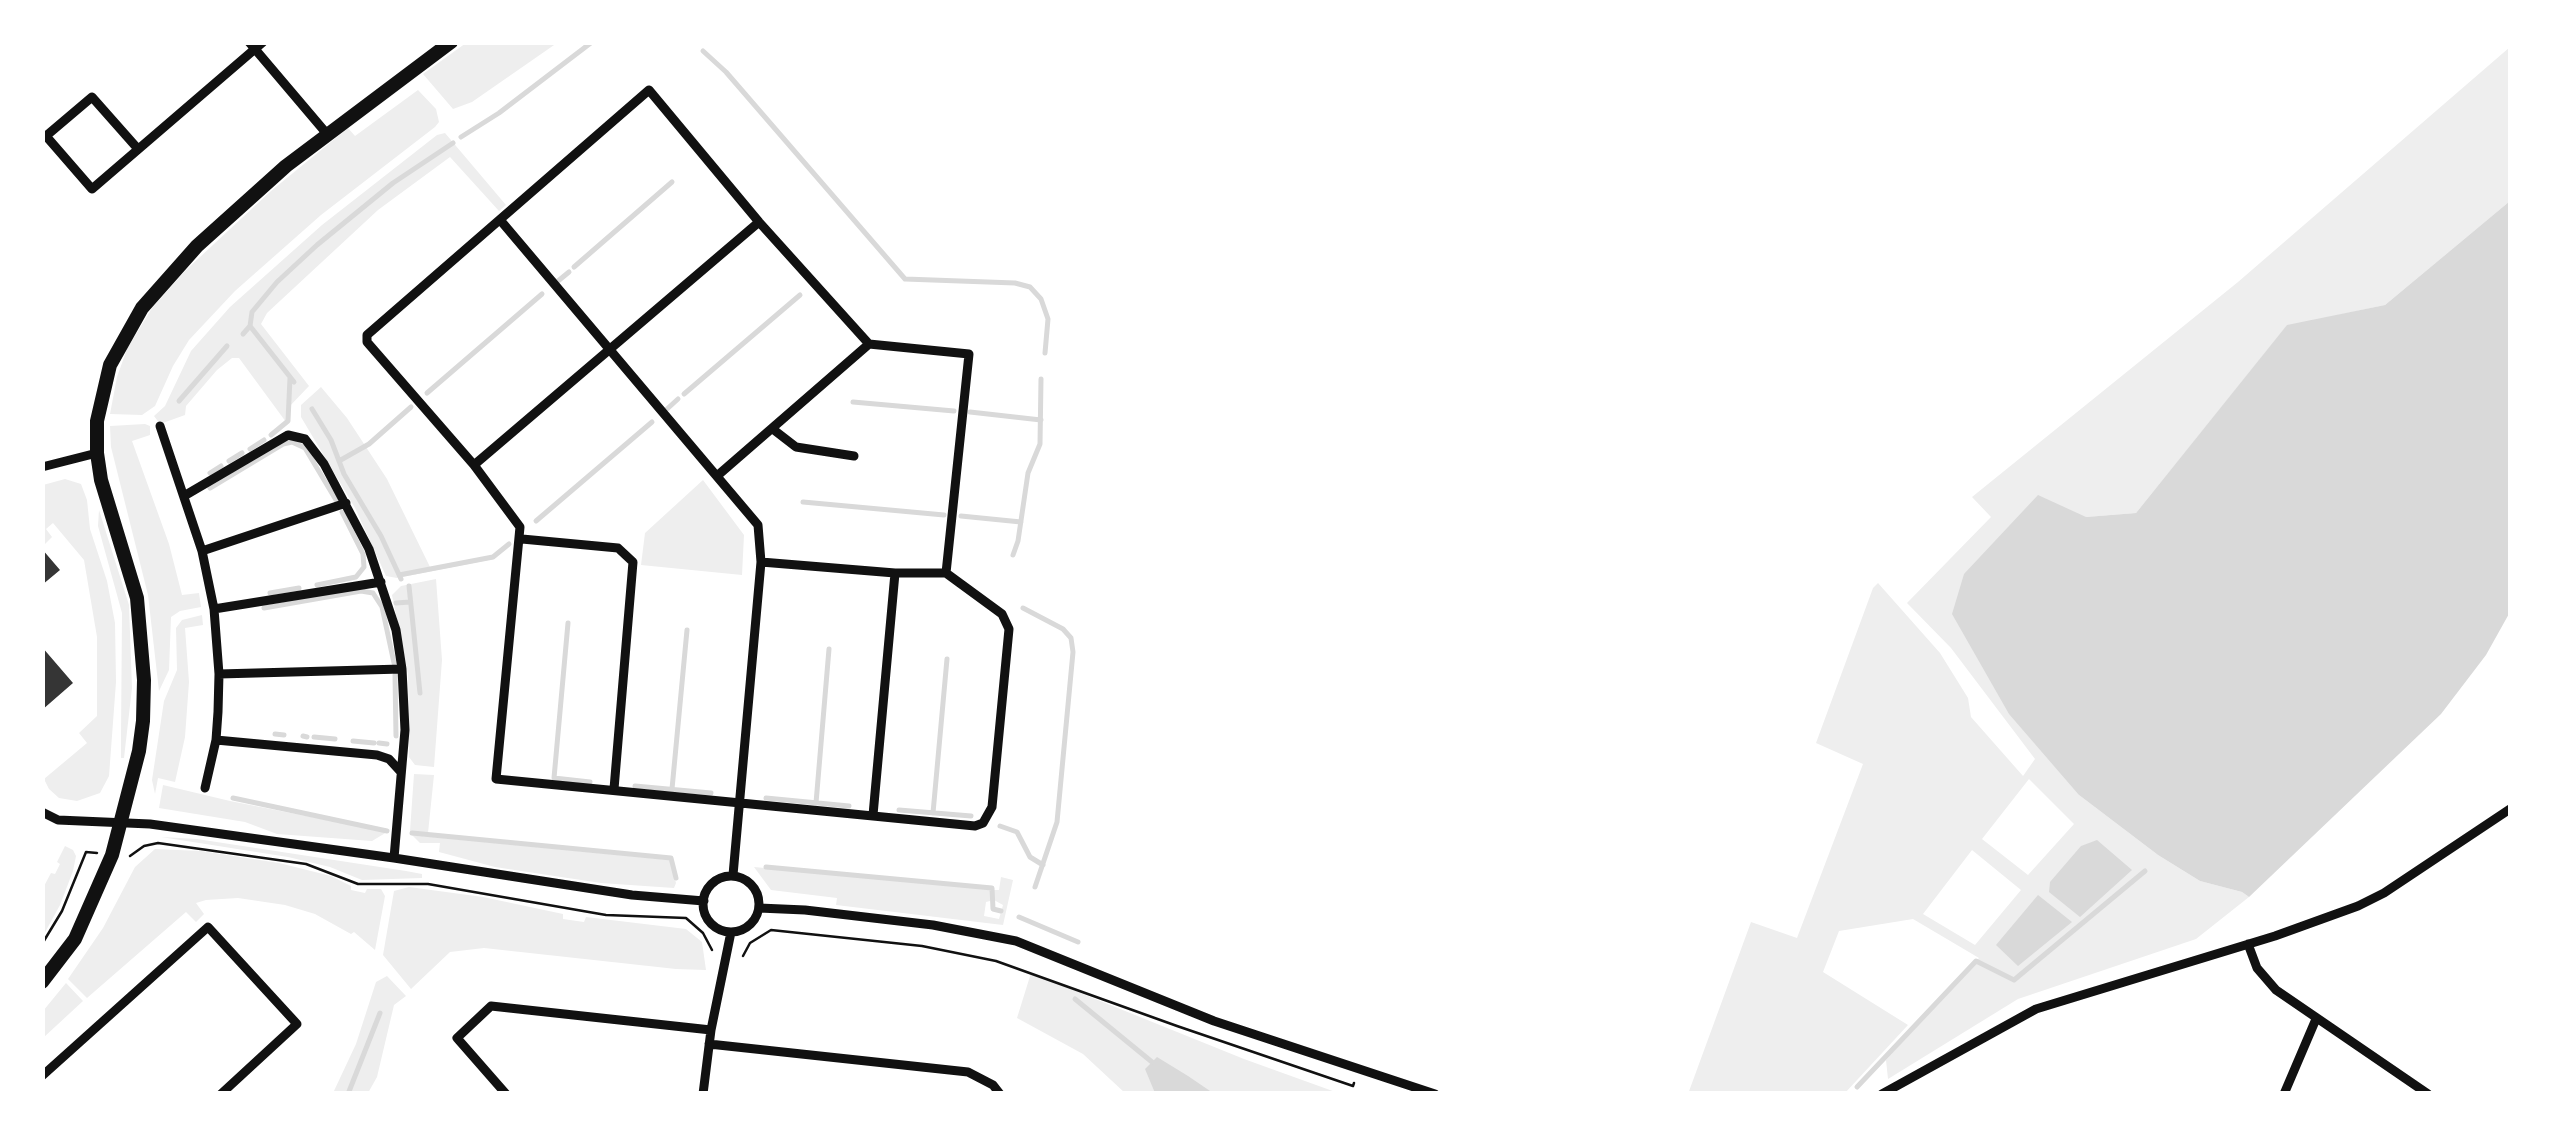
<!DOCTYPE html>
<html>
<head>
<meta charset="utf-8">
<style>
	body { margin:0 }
	#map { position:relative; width:2553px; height:1136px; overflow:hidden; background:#fff; font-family:Poppins,sans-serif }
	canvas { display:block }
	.frame { position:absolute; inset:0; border:45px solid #fff; pointer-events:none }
</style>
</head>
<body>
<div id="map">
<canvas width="2553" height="1136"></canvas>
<div class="frame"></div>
</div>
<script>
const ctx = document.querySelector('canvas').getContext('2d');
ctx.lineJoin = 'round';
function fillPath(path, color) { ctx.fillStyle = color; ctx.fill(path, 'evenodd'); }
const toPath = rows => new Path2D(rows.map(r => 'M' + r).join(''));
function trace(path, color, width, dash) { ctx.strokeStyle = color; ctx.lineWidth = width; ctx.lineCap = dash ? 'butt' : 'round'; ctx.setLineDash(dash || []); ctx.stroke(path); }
const green = toPath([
	[466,43,466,42,557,43,472,102,453,109,423,74],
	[2510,47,2510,201,2385,305,2287,326,2136,513,2086,517,2079,795,2158,855,2200,881,2242,892,2249,897,2196,939,2018,999,1888,1079,1886,1060,1979,958,1913,919,1839,931,1823,972,1908,1025,1845,1093,1688,1094,1751,922,1797,938,1863,764,1816,743,1873,588,1878,583,1940,653,1968,698,1971,717,2023,776,2035,759,1951,648,1907,603,1991,517,1972,497,2238,282],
	[2029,779,2074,824,2028,875,1982,839],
	[1972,850,2021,890,1975,945,1923,914],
	[418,90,436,109,439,122,435,127,321,215,235,291,189,340,173,366,155,406,142,415,110,414,117,377,127,349,152,308,186,270,271,191,348,128,355,136],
	[445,133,506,205,499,211,450,157,378,210,267,313,261,324,309,386,288,408,286,422,239,358,232,358,217,370,186,406,185,415,160,424,154,416,165,406,191,351,230,307,322,225,437,135],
	[321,387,347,418,387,479,430,567,493,556,494,559,397,578,386,576,355,508,301,417,301,405],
	[145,424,150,426,150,435,132,441,169,544,182,595,199,593,201,607,180,611,171,617,169,670,159,691,148,595,111,447,110,426],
	[65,479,81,484,87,500,90,529,107,581,115,623,116,682,109,776,100,793,77,801,59,798,49,789,44,779,87,743,79,733,97,716,97,637,84,560,53,523,46,529,52,537,43,546,43,485],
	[703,480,744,535,742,575,641,565,645,533],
	[99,510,129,605,132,688,124,758,121,758,121,737,122,613,98,526],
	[436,579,442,660,434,767,415,765,409,757,408,674,392,595,401,586],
	[202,615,203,625,185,628,189,682,185,737,175,782,158,778,155,794,152,780,164,701,177,670,176,628,182,620],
	[414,774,434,775,428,833,410,831],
	[163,785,230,801,387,832,372,841,277,834,245,822,159,808],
	[412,835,670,860,676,883,674,888,601,883,495,867,439,852,440,843,420,843],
	[161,837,197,839,406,871,422,874,422,878,362,880,330,867,288,857],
	[65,846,73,850,76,856,73,871,60,905,43,936,43,888,51,873,55,874,60,864,57,862],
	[155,849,201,851,279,863,331,876,351,886,351,890,365,893,367,889,381,889,385,896,375,950,354,932,351,934,315,914,285,905,238,898,206,900,196,903,204,914,196,922,186,912,87,998,68,979,103,928,135,867],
	[754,867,990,889,990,901,986,902,984,916,999,919,1003,905,994,900,994,890,999,890,1001,877,1013,880,1003,925,836,905,837,898,771,890],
	[409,887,483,897,563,914,563,919,584,922,586,917,686,929,702,942,706,970,676,969,484,948,450,952,411,989,383,955,394,891],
	[1031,973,1244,1059,1341,1094,1125,1093,1083,1054,1017,1018],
	[387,976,406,996,394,1005,377,1077,368,1093,333,1093,356,1044,376,982],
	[66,983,83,1001,43,1038,43,1011]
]);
const water = toPath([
	[2510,201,2510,612,2486,655,2441,714,2249,897,2242,892,2200,881,2158,855,2079,795,2009,714,1952,614,1964,574,2038,495,2086,517,2136,513,2287,325,2385,305],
	[2097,840,2132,870,2080,917,2049,892,2050,882,2081,846],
	[2038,895,2072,922,2018,966,1996,945],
	[1157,1057,1188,1076,1213,1093,1155,1093,1145,1069]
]);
const stream = toPath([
	[703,51,726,72,905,279,1015,283,1030,287,1041,299,1048,319,1045,353],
	[461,137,499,113,592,42],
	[574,267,672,182],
	[558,281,569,272],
	[243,334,250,326],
	[294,382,250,326,252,312,277,282,317,245,393,183,453,143],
	[427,393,542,294],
	[684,394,800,295],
	[179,401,227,346],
	[853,402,954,411],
	[312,409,331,440,344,474,381,536,401,579],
	[667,409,678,399],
	[970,412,1041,420],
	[271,435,288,421,290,378],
	[250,449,264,440],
	[229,461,242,453],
	[339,461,369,444,411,407],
	[210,473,221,466],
	[210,488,283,444,292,442,305,448,336,500],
	[803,502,944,515],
	[961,516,1021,522],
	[536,521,652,422],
	[1013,555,1018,541,1028,473,1040,444,1041,379],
	[399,575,493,557,509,544],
	[317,585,356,577,364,567,363,554,342,512],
	[409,586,420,693],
	[270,593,299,588],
	[396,603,410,602],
	[264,608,361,591,373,593,382,607,394,663],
	[1023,608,1063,629,1071,638,1073,652,1057,822,1035,887],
	[568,623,554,778,590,782],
	[395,675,396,736],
	[275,734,284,735],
	[303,736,307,737],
	[314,737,335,739],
	[353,741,374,743],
	[379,743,387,744],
	[635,786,711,793],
	[672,789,687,630],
	[233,798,387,831],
	[766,798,849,806],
	[816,803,829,649],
	[899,810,971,816],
	[933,813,947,659],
	[1000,826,1017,832,1030,857,1043,865],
	[412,833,671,858,676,878],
	[766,867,992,888,993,909,1001,911],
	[1019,917,1078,942],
	[1075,999,1152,1062],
	[1857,1087,1976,961,2014,980,2145,871],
	[348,1094,380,1013]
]);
const building = toPath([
	[42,549,60,570,42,585],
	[42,647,73,683,42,710]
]);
const path = toPath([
	[42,45,45,42],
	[130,856,144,846,158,843,306,864,358,884,428,884,606,915,686,918,703,933,712,950],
	[42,944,62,911,86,852,97,853],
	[743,956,750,943,771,930,922,946,996,961,1177,1026,1353,1086,1354,1083]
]);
const minor = toPath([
	[249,42,327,134],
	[649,90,759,222,869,344,969,354,946,573,1002,614,1009,629,992,807,983,823,975,826,496,779,520,527,474,465,367,342,367,335,649,90],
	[138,149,92,97,46,136,92,189,263,42],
	[501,221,758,525,761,562,733,875],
	[160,426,202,551,214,609,219,674,218,712,216,740,205,788],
	[774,430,796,447,854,456],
	[474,465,759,222],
	[42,467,97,453],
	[717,476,869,344],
	[184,496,288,435,305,439,324,464,369,549,396,630,402,669,405,730,394,858],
	[522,539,618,548,633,562,614,789],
	[202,551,346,503],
	[761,562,895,573,946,573],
	[214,609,381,582],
	[219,674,402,669],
	[216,740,377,755,389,759,400,771],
	[42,812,58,820,150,824,394,858,632,895,704,901],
	[873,815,895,573],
	'703 904a28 28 0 1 1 56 0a28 28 0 1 1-56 0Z',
	[759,908,805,910,933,925,1016,941,1214,1021,1435,1094],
	[2248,944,2257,968,2276,990,2428,1094],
	[709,1044,968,1072,993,1085,1000,1094],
	[42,1076,208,927,297,1024,221,1094],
	[506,1094,457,1038,491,1006,711,1030],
	[703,1094,711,1030,731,932],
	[1882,1094,2036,1009,2275,936,2358,906,2384,893,2510,809],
	[2284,1094,2316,1019]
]);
const secondary = toPath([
	[42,982,75,939,112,855,139,751,143,721,144,680,137,598,101,480,97,453,97,421,110,365,142,308,197,246,286,166,451,42]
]);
fillPath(green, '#eee');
fillPath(water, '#d9d9d9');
trace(stream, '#d9d9d9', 5);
fillPath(building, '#353535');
trace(path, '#111', 2.5);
trace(minor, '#111', 9);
trace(secondary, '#111', 14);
</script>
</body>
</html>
